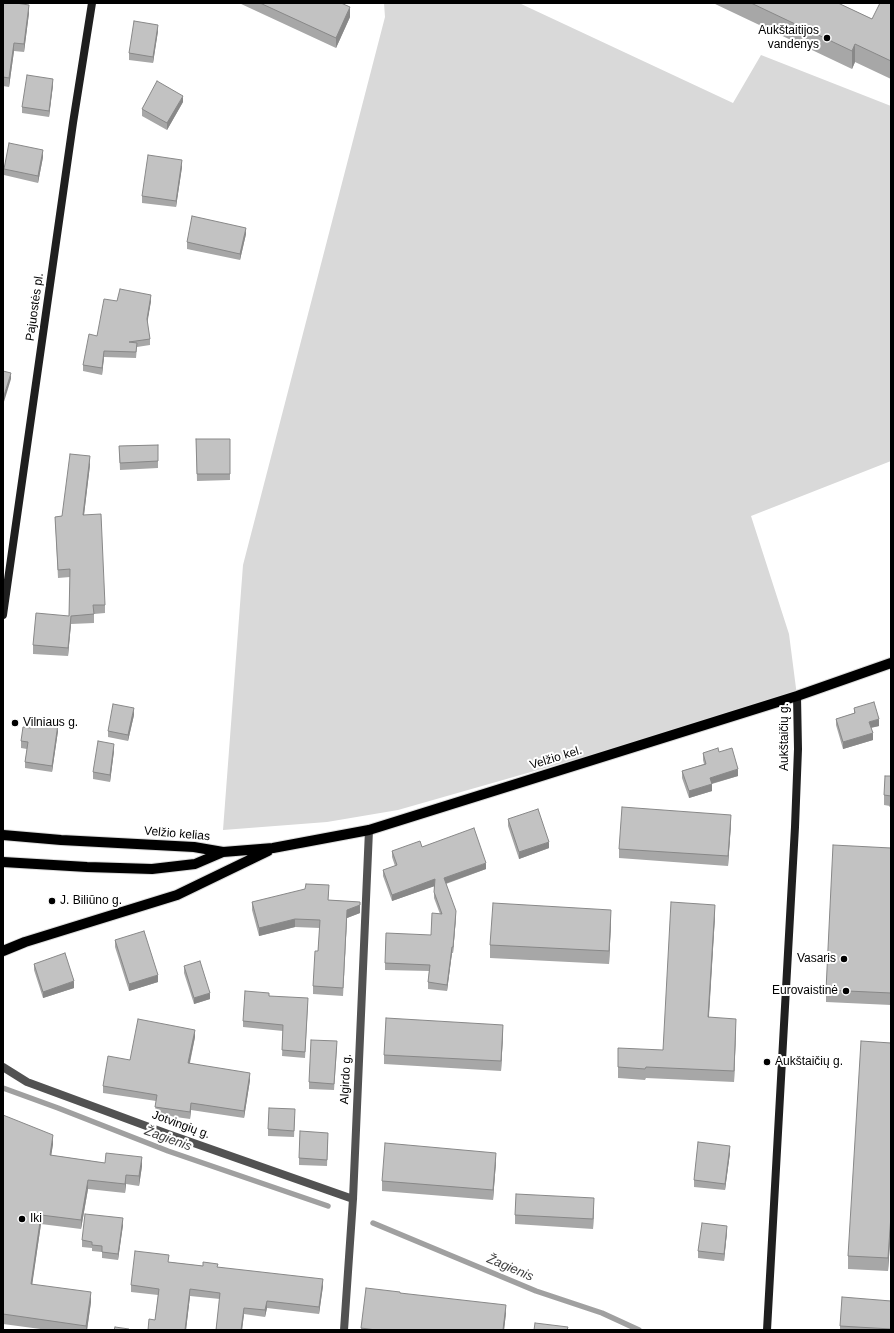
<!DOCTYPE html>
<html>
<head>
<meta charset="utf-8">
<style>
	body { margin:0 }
	#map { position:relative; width:894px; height:1333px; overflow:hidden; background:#fff; font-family:Arial,sans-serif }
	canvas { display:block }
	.frame { position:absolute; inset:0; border:4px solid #000; pointer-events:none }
</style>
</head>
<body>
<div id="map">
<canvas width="894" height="1333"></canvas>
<div class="frame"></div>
</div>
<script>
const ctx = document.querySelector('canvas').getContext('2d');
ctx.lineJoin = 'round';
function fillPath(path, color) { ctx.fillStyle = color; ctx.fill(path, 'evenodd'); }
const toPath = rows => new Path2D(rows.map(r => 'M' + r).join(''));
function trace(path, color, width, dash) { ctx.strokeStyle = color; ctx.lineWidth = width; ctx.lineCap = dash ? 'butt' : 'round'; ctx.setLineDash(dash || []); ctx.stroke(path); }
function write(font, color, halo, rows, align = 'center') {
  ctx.font = font + ' Arial,sans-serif'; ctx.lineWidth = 4; ctx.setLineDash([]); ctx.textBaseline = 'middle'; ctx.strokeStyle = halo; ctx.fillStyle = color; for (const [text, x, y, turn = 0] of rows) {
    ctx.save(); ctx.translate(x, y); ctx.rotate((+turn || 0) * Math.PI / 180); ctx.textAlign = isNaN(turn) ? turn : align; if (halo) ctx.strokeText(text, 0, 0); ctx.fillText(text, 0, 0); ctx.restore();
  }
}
const green = toPath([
	[384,3,519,3,733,103,761,55,891,106,891,461,751,516,789,634,797,696,398,810,327,822,223,830,243,565,385,17]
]);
const stream = toPath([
	[3,1088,58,1108,168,1151,328,1206],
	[373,1223,536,1291,602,1313,639,1330]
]);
const minor = toPath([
	[3,1067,27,1082,168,1134,353,1199],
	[344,1330,353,1199,369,830]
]);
const secondary = toPath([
	[3,615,73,123,92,3],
	[767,1330,795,827,798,749,797,696]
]);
const primary = toPath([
	[3,835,61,840,194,847,223,852,273,848,369,830,797,696,891,663],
	[3,862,87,867,152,869,195,864,223,852],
	[3,951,25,942,177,895,268,851]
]);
const wall = toPath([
	[3,3,29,13,24,52,14,51,9,87,3,86],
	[239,3,341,3,350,17,336,48],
	[713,3,838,3,872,19,891,3,891,79,855,62,852,69],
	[158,31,153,63,129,60,129,53],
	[53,85,49,117,22,113,22,107],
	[183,102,167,130,142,116,142,109],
	[43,157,38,183,4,175,4,169],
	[182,167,176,207,142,203,142,196],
	[246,234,240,260,187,249,187,242],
	[117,301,151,301,147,322,150,339,150,345,137,347,136,358,104,357,102,375,83,371,83,365,97,336],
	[196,439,230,439,230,480,197,481],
	[158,445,158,468,120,470,119,446],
	[90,465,84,515,105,605,105,613,94,614,94,623,71,624,68,656,33,654,33,645,69,616,70,577,58,578,55,517,62,516],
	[854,708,879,726,871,728,873,740,843,749,836,725,836,719,854,713],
	[134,715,128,741,108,737,108,731],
	[58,731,52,772,25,768,25,762,27,749,21,748,21,741],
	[114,751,110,782,93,779,93,772],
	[719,752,738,776,712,784,712,791,689,798,682,778,682,771,704,764,703,760,703,753],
	[891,776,891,817,890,817,890,806,884,805,884,795],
	[508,819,549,848,519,859,508,826],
	[731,824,728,866,619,858,619,849],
	[422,847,486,869,446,884,456,917,453,953,452,953,447,991,428,989,428,982,429,971,385,970,385,963,431,935,440,914,434,898,434,886,392,901,383,876,383,870,395,866,392,857,392,851],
	[891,848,891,1005,826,1002,826,990],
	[329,893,328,900,360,902,360,913,347,918,343,996,313,994,313,986,318,951,320,928,295,927,259,936,252,910,252,902],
	[715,916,709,1017,736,1030,734,1082,646,1078,645,1080,618,1078,618,1067,663,1050],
	[611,923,609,964,490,958,490,945],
	[115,940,158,982,129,991,115,947],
	[34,964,74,988,43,998,34,970],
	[184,966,210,999,194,1004,184,973],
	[269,996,308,1004,305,1058,282,1056,283,1031,243,1027,243,1021],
	[503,1035,501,1071,384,1064,384,1055],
	[195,1037,190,1063,250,1080,244,1118,191,1110,190,1119,155,1114,156,1101,103,1093,103,1086,130,1060],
	[891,1043,891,1228,888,1271,848,1269,848,1256],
	[337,1048,334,1090,309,1089,309,1082],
	[3,1115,53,1144,51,1155,105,1163,142,1166,139,1186,126,1184,125,1193,88,1189,81,1229,41,1224,32,1284,91,1302,87,1330,48,1330,3,1324],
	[295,1116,294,1137,268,1136,268,1129],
	[328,1139,327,1166,299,1165,299,1158],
	[730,1153,725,1190,694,1187,694,1180],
	[496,1162,493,1200,382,1191,382,1181],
	[594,1208,593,1229,515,1224,515,1215],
	[123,1225,118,1260,102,1258,102,1252,92,1251,92,1248,82,1247,82,1240],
	[727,1232,724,1261,698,1258,698,1251],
	[169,1262,203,1266,218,1267,323,1286,319,1314,267,1308,265,1317,244,1314,242,1330,216,1330,220,1299,190,1296,186,1330,148,1330,155,1320,158,1295,131,1292,131,1285],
	[400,1293,506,1313,504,1330,361,1330,361,1328],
	[891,1301,891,1330,840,1330,840,1326]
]);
const shadedWall = toPath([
	[29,5,29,13,24,52,24,44],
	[350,7,350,17,336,48,336,38],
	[158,25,158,31,153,63,153,57],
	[14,43,14,51,9,87,9,78],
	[855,44,855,62,852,69,852,51],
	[53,79,53,85,49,117,49,111],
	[183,96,183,102,167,130,167,123],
	[43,150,43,157,38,183,38,176],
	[182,160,182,167,176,207,176,201],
	[246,228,246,234,240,260,240,254],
	[151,295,151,301,147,325,147,319],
	[104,351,104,357,102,375,102,368],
	[11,373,11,379,3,405,3,399],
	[90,456,90,465,83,523,83,515],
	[71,616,71,624,68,656,68,648],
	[134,708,134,715,128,741,128,735],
	[879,719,879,726,869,728,869,722],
	[58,724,58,731,52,772,52,766],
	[873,733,873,740,843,749,843,742],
	[114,744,114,751,110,782,110,775],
	[738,769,738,776,710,784,710,778],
	[712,784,712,791,689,798,689,791],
	[731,815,731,824,728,866,728,856],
	[549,842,549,848,519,859,519,852],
	[486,863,486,869,444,884,444,878],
	[435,879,435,886,392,901,392,895],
	[360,905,360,913,347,918,343,996,347,910],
	[715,905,715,916,708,1029,708,1017],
	[611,910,611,923,609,964,609,951],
	[456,911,456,917,453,953,453,947],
	[295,919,295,927,259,936,259,928],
	[452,947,452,953,447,991,447,985],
	[158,975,158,982,129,991,129,984],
	[74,981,74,988,43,998,43,992],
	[210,993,210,999,194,1004,194,998],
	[736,1019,736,1030,734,1082,734,1071],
	[503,1025,503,1035,501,1071,501,1061],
	[195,1030,195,1037,188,1070,188,1063],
	[250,1073,250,1080,244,1118,244,1111],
	[191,1103,191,1110,190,1119,190,1112],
	[53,1135,53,1144,50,1164,50,1155],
	[730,1146,730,1153,725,1190,725,1184],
	[496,1153,496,1162,493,1200,493,1190],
	[142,1157,142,1166,139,1186,139,1176],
	[126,1175,126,1184,125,1193,125,1184],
	[88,1180,88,1189,81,1229,81,1220],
	[594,1198,594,1208,593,1229,593,1219],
	[41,1215,41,1224,31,1293,31,1284],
	[891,1215,891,1228,888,1271,888,1258],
	[123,1218,123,1225,118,1260,118,1254],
	[727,1226,727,1232,724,1261,724,1254],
	[323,1279,323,1286,319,1314,319,1307],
	[190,1289,190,1296,186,1330,185,1330],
	[91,1292,91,1302,87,1330,86,1330,86,1326],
	[267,1301,267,1308,265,1317,265,1310],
	[506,1305,506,1313,504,1330,503,1330],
	[244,1308,244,1314,242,1330,241,1330]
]);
const building = toPath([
	[3,3,16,3,29,5,24,44,14,43,9,78,3,77,3,3],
	[260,3,341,3,350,7,336,38,260,3],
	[751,3,838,3,872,19,880,3,891,3,891,61,855,44,852,51,751,3],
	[134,21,158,25,153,57,129,53,134,21],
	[27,75,53,79,49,111,22,107,27,75],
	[157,81,183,96,167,123,142,109,157,81],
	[9,143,43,150,38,176,4,169,9,143],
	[148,155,182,160,176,201,142,196,148,155],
	[192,216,246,228,240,254,187,242,192,216],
	[120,289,151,295,147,319,150,339,129,342,137,343,136,352,104,351,102,368,83,365,89,334,97,336,104,299,117,301,120,289],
	[3,371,11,373,3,399,3,371],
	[196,439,230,439,230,474,197,474,196,439],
	[158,445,158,461,120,463,119,446,158,445],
	[70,454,90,456,83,515,101,514,105,605,93,605,94,614,71,616,68,648,33,645,36,613,69,616,70,569,58,570,55,517,62,516,70,454],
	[874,702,879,719,869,722,873,733,843,742,836,719,855,713,854,708,874,702],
	[113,704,134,708,128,735,108,731,113,704],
	[32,720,58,724,52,766,25,762,28,742,21,741,23,727,31,728,32,720],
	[98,741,114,744,110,775,93,772,98,741],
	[718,748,719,752,732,748,738,769,710,778,712,784,689,791,682,771,706,764,703,753,718,748],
	[885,776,891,776,891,807,890,807,891,796,884,795,885,776],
	[622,807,731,815,728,856,619,849,622,807],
	[538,809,549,842,519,852,508,819,538,809],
	[474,828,486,863,444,878,456,911,453,947,452,947,447,985,428,982,430,965,385,963,386,933,431,935,432,913,442,914,434,892,435,879,392,895,383,870,397,865,392,851,420,841,422,847,474,828],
	[833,845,891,848,891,993,826,990,833,845],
	[306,884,329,885,328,900,360,902,360,905,347,910,343,988,313,986,315,951,318,951,320,920,295,919,259,928,252,902,305,889,306,884],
	[671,902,715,905,708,1017,736,1019,734,1071,646,1067,645,1069,618,1067,618,1048,663,1050,671,902],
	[493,903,611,910,609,951,490,945,493,903],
	[144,931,158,975,129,984,115,940,144,931],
	[65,953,74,981,43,992,34,964,65,953],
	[200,961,210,993,194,998,184,966,200,961],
	[245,991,269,993,269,996,308,998,305,1052,282,1050,283,1025,243,1021,245,991],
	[386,1018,503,1025,501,1061,384,1055,386,1018],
	[138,1019,195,1030,188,1063,250,1073,244,1111,191,1103,190,1112,155,1107,157,1095,103,1086,108,1056,130,1060,138,1019],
	[311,1040,337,1041,334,1084,309,1082,311,1040],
	[861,1041,891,1043,891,1215,888,1258,848,1256,861,1041],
	[269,1108,295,1109,294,1131,268,1129,269,1108],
	[3,1115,53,1135,50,1155,105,1163,106,1153,142,1157,139,1176,126,1175,125,1184,88,1180,81,1220,41,1215,31,1284,91,1292,86,1326,3,1314,3,1115],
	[300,1131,328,1133,327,1160,299,1158,300,1131],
	[698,1142,730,1146,725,1184,694,1180,698,1142],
	[385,1143,496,1153,493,1190,382,1181,385,1143],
	[516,1194,594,1198,593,1219,515,1215,516,1194],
	[85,1214,123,1218,118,1254,102,1252,102,1246,92,1245,92,1242,82,1240,85,1214],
	[702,1223,727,1226,724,1254,698,1251,702,1223],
	[135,1251,169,1255,168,1262,203,1266,203,1262,218,1264,217,1267,323,1279,319,1307,267,1301,265,1310,244,1308,241,1330,216,1330,220,1293,190,1289,185,1330,148,1330,149,1319,155,1320,159,1289,131,1285,135,1251],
	[366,1288,400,1292,400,1293,506,1305,503,1330,376,1330,361,1328,366,1288],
	[842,1297,891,1301,891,1329,840,1326,842,1297],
	[535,1323,568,1327,567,1330,534,1330,535,1323],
	[115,1327,129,1329,129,1330,114,1330,115,1327]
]);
const markers = [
	[827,38,4,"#000"],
	[15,723,4,"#000"],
	[52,901,4,"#000"],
	[844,959,4,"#000"],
	[846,991,4,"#000"],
	[767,1062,4,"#000"],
	[22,1219,4,"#000"]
];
const poiNames = [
	["Aukštaitijos",819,31,"right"],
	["vandenys",819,45,"right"],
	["Vilniaus g.",23,723],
	["J. Biliūno g.",60,901],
	["Vasaris",836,959,"right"],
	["Eurovaistinė",838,991,"right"],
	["Aukštaičių g.",775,1062],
	["Iki",30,1219]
];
const streetNames = [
	["Pajuostės pl.",35,307,-82],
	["Aukštaičių g.",785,737,-90],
	["Velžio kel.",556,758,-17],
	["Velžio kelias",177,834,5],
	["Algirdo g.",346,1079,-87],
	["Jotvingių g.",181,1125,20]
];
const waterNames = [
	["Žagienis",168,1139,20],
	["Žagienis",510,1268,23]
];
fillPath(green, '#d9d9d9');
trace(stream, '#a0a0a0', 5.5);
trace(primary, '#dbdbdb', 12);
trace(minor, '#525252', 8);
trace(secondary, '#1f1f1f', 8);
trace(primary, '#000', 10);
fillPath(wall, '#a7a7a7');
fillPath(shadedWall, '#888');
fillPath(building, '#c2c2c2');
trace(building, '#888', 1);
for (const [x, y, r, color] of markers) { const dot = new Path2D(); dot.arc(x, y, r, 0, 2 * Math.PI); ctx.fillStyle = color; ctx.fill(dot); trace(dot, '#fff', 1.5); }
write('12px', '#000', '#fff', poiNames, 'left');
write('12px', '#000', '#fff', streetNames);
write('italic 13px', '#414141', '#fff', waterNames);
</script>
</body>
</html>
